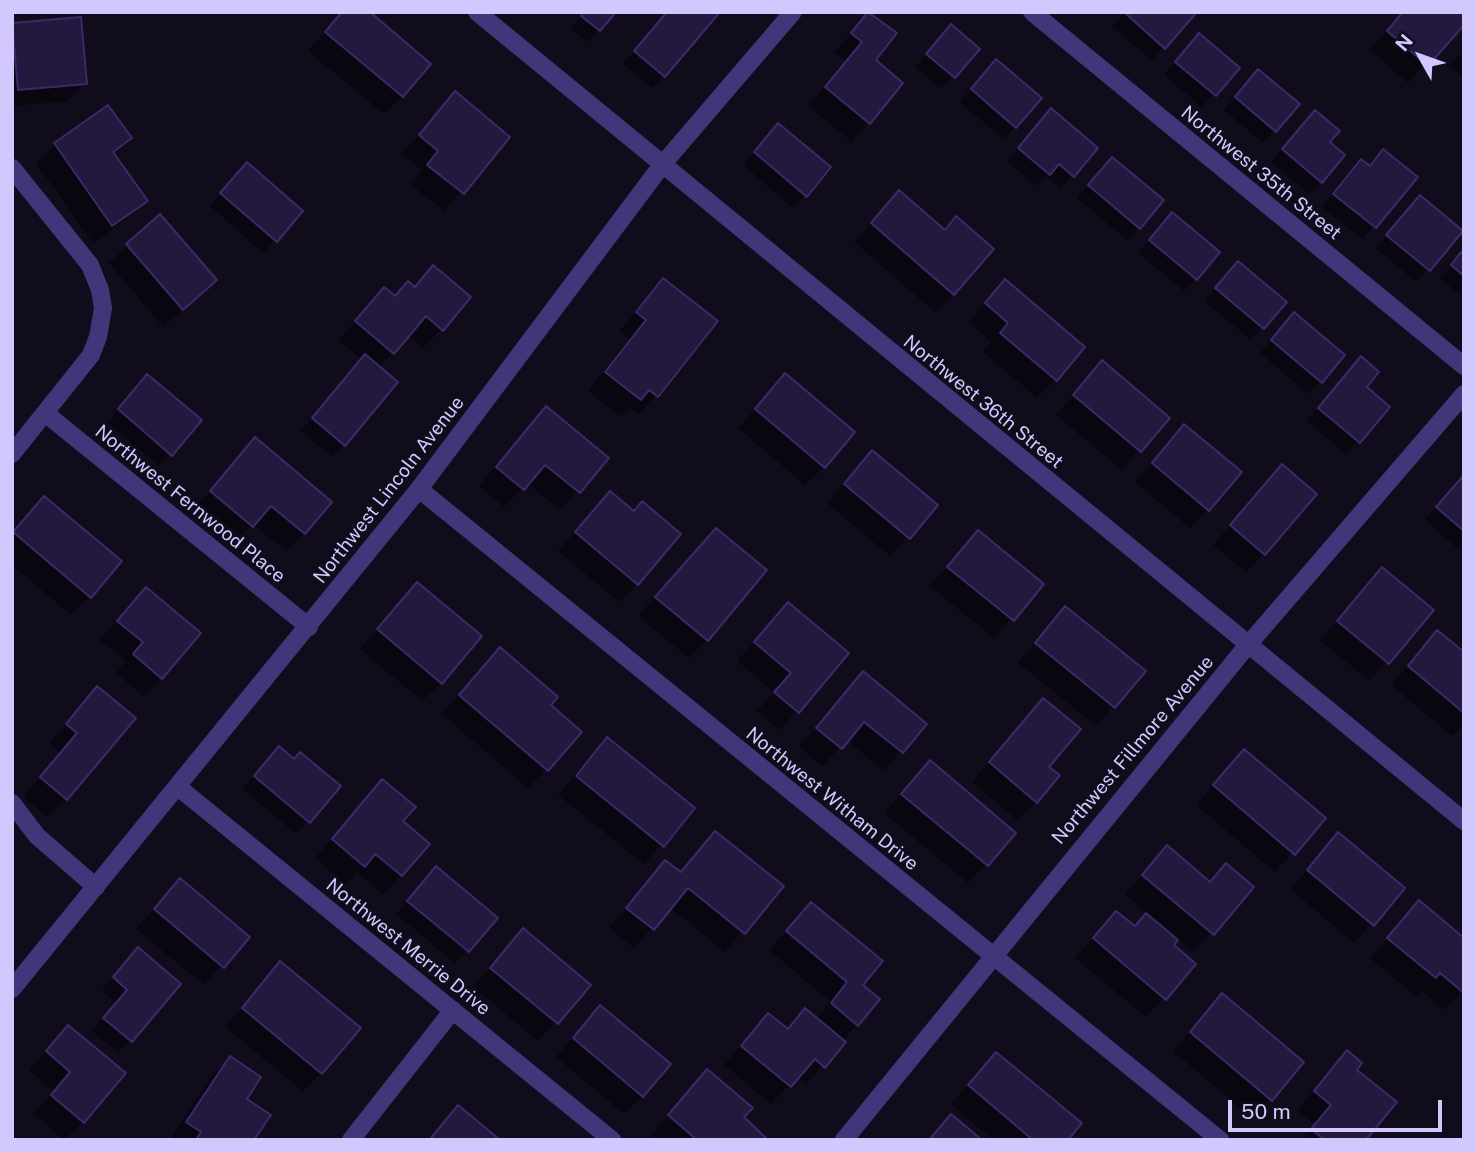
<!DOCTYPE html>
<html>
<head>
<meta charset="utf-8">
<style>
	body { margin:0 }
	#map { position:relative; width:1476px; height:1152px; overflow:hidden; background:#100c1c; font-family:"Public Sans",sans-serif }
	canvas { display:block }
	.frame { position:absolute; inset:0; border:14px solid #d3c8fe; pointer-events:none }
	.north { position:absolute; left:1385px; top:21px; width:70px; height:70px; -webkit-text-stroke:5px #100c1c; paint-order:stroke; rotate:310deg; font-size:19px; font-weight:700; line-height:28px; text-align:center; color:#d3c8fe }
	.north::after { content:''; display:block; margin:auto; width:24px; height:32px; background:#d3c8fe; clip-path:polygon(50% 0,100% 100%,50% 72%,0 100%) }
	.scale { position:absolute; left:1228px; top:1100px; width:214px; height:32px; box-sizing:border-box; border:4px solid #d3c8fe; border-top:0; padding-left:9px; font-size:21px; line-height:24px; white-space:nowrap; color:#d3c8fe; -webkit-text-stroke:5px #100c1c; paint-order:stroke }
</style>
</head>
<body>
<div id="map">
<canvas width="1476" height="1152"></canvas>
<div class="frame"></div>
<div class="north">N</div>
<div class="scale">50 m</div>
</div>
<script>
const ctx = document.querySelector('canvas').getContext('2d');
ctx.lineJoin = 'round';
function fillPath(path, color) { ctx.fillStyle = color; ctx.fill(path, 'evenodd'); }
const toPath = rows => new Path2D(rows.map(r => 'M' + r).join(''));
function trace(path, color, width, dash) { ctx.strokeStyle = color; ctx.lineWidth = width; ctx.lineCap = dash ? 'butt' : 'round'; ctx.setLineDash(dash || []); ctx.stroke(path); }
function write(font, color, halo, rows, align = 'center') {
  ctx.font = font + ' "Public Sans",sans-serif'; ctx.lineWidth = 6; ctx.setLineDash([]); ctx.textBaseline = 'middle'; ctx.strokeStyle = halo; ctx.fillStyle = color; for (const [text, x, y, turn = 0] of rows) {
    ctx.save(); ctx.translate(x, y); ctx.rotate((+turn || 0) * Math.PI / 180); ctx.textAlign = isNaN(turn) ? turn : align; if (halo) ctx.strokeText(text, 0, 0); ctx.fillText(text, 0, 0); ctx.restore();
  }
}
const shadow = toPath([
	[342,12,402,96,384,114,308,51],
	[584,12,614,12,587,42,571,29],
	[667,12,664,76,652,88,623,64],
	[1124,12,1194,12,1152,60,1112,27],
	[1402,12,1464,12,1464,22,1408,83,1370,50],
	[870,13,895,33,873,60,869,123,851,141,808,106,845,61,834,52],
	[12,25,85,83,67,101,12,106],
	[951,26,978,49,941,89,915,67],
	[1199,36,1237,68,1202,107,1164,75],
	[1464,50,1464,78,1450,66],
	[984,74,1015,127,1003,139,960,102],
	[1246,84,1275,130,1263,143,1224,110],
	[455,94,508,138,444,211,410,184,421,170,402,154],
	[107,107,129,138,113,155,145,200,127,219,93,243,36,163,55,145],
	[1051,110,1096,148,1060,188,1046,176,1036,186,1007,161],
	[1303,124,1328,142,1321,182,1309,194,1271,162],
	[766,138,805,195,793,208,743,165],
	[1383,151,1415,177,1363,239,1322,207,1361,162,1368,167],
	[1100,171,1139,228,1127,240,1077,198],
	[235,177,301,211,263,253,210,206],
	[899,193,953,294,935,312,854,242],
	[1408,209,1461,232,1416,282,1376,248],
	[1160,226,1218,253,1184,291,1138,253],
	[128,245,196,298,163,327,109,263],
	[1461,255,1464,257,1464,298,1440,278],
	[433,268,442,329,423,348,408,335,378,368,344,445,332,457,301,431,362,360,338,340,384,290,394,298,413,288],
	[1226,276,1284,303,1251,340,1204,301],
	[664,280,656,395,638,414,631,408,621,417,588,391,629,339,619,331],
	[1005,281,1055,380,1037,398,983,352,991,342,968,322],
	[1282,327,1320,382,1308,394,1260,353],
	[1102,363,1168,418,1122,470,1056,415],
	[1349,371,1388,407,1346,454,1307,421],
	[785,376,824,467,805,485,738,428],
	[135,388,171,454,159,466,107,423],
	[546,408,606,458,560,510,527,483,504,507,479,486],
	[1184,427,1208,510,1190,528,1135,482],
	[256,440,304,533,286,551,253,524,234,544,193,510],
	[872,453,935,506,890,556,827,503],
	[1282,467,1264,554,1246,572,1213,545],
	[1464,475,1464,542,1458,549,1425,520],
	[610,493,637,584,619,602,558,551],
	[44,498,90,597,71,615,12,565,12,532],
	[978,532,1041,584,994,638,930,586],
	[698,548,707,640,689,658,638,616],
	[1382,569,1432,611,1369,681,1320,640],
	[417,584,441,683,422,701,360,649],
	[146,589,161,678,143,696,116,673,126,661,100,640],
	[788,604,797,711,779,730,757,711,774,692,737,661],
	[1065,608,1143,671,1096,726,1018,663],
	[1438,633,1464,654,1464,724,1452,736,1391,685],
	[482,668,548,705,580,732,528,788,442,714],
	[863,673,925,724,883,771,847,740,822,766,799,747],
	[98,689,66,799,48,817,23,797,60,753,49,743],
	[1043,700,1047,767,1036,802,1017,820,972,782],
	[607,739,693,809,644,864,558,795],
	[1244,751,1323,818,1275,872,1196,805],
	[267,761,338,786,296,834,243,789],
	[930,762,1014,833,968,883,884,813],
	[382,781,401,822,401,875,383,894,357,872,345,884,315,858],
	[715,833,781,887,725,952,670,907,634,948,609,928,665,862,679,873],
	[1338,834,1403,888,1354,943,1290,889],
	[1167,848,1209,883,1226,866,1251,887,1194,952,1178,939,1172,946,1194,964,1146,1017,1075,958,1116,913,1134,928,1148,914,1125,894],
	[180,880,248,937,204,985,136,929],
	[424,881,495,918,455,963,396,914],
	[1419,903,1463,992,1444,1010,1421,990,1416,996,1370,958],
	[811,904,860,985,857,1024,806,1085,797,1077,771,1104,724,1065,768,1015,786,1030,805,1010,816,1019,830,1001,769,950],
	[523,930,589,985,538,1041,473,987],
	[126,962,179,984,118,1053,92,1031,116,1003,102,990],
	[281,964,321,1073,303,1091,225,1027],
	[1222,996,1270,1099,1252,1118,1173,1051],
	[600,1008,642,1096,624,1114,556,1057],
	[68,1027,83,1122,64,1140,34,1114,53,1091,29,1070],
	[1347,1052,1355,1070,1364,1140,1301,1140,1314,1124,1297,1110],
	[996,1054,1066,1140,993,1140,951,1104],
	[230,1058,244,1099,252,1140,170,1140,211,1077],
	[707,1072,742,1118,766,1140,657,1140,651,1135]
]);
const building = toPath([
	[342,12,370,12,431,64,403,97,325,32,342,12],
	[584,12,616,12,600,31,581,16,584,12],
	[667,12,720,12,665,77,634,51,667,12],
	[868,12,897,33,876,60,903,83,870,124,825,87,862,42,851,33,868,12],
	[1124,12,1197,12,1165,49,1124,12],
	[1403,12,1464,12,1464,25,1428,66,1387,31,1403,12],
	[81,17,87,84,18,90,12,23,81,17],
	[951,24,980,49,955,78,926,54,951,24],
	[1199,33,1240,68,1216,96,1175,62,1199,33],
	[996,59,1042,98,1016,128,971,89,996,59],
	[1258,69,1300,104,1276,132,1235,97,1258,69],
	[455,91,510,137,464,194,427,165,438,151,419,135,455,91],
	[108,105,132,138,113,152,148,201,112,226,54,143,108,105],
	[1051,108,1098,148,1074,177,1059,164,1050,175,1018,148,1051,108],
	[1315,110,1340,131,1330,142,1345,155,1322,183,1282,149,1315,110],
	[778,123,831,167,807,197,754,152,778,123],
	[1383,149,1418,177,1376,228,1333,194,1361,159,1370,166,1383,149],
	[1112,157,1164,200,1140,229,1088,185,1112,157],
	[247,162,303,211,277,242,220,193,247,162],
	[899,190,945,230,956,216,994,249,954,295,871,223,899,190],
	[1420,195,1463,231,1430,271,1386,235,1420,195],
	[1172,212,1220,252,1197,280,1149,240,1172,212],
	[160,214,217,280,183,310,126,244,160,214],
	[1461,252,1464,254,1464,276,1451,265,1461,252],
	[1238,261,1287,302,1264,329,1215,288,1238,261],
	[433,265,471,297,443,331,426,316,394,354,355,321,384,287,395,296,408,281,415,287,433,265],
	[663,278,718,321,658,397,649,390,641,400,605,372,646,320,636,312,663,278],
	[1005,279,1085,347,1057,381,1000,333,1008,323,985,303,1005,279],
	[1294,312,1345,355,1322,383,1271,340,1294,312],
	[365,354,398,382,345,446,312,418,365,354],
	[1361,356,1379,372,1367,387,1390,407,1360,443,1318,408,1361,356],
	[1102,360,1170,418,1141,452,1073,395,1102,360],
	[785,373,855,432,825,468,755,409,785,373],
	[147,374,202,420,172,456,118,409,147,374],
	[546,406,609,458,580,493,545,465,524,490,496,467,546,406],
	[1184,424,1242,472,1209,511,1152,463,1184,424],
	[255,437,332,502,305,534,271,506,253,527,210,491,255,437],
	[872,450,938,505,910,539,844,484,872,450],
	[1282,464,1317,494,1265,555,1230,525,1282,464],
	[1464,475,1464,531,1436,507,1464,475],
	[610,491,634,511,642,501,681,534,638,585,575,532,610,491],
	[44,496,122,561,91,598,13,532,44,496],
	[716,528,767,570,708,641,655,597,716,528],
	[978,530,1044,584,1014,621,947,567,978,530],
	[1382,567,1434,610,1389,664,1337,621,1382,567],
	[417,582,482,636,442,684,377,629,417,582],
	[146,587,201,633,162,679,133,654,143,642,117,621,146,587],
	[788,602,849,653,799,713,774,692,791,673,754,642,788,602],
	[1065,606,1146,671,1115,708,1035,643,1065,606],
	[1437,630,1464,652,1464,713,1408,666,1437,630],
	[500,647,558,697,551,705,582,732,548,771,459,695,500,647],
	[863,671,927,724,903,753,864,722,842,749,816,728,863,671],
	[97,686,136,718,67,800,40,777,77,733,66,724,97,686],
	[1043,698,1081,729,1049,767,1060,775,1037,803,989,762,1043,698],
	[607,737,695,808,664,847,576,776,607,737],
	[279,746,294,759,300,752,341,786,310,823,254,776,279,746],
	[1244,749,1326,818,1295,855,1213,785,1244,749],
	[930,760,1016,833,988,866,901,794,930,760],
	[382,779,416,807,403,821,430,844,402,876,375,854,365,867,332,839,382,779],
	[715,831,784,886,745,934,688,888,654,930,626,908,665,860,681,872,715,831],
	[1338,832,1405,888,1374,926,1307,870,1338,832],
	[1167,845,1210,882,1226,863,1254,887,1214,935,1142,875,1167,845],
	[436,866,498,918,469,952,407,901,436,866],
	[180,878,250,937,224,968,154,909,180,878],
	[1419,900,1464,938,1464,993,1440,973,1436,978,1387,938,1419,900],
	[811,902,883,961,863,985,880,999,858,1026,831,1003,847,982,786,931,811,902],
	[1116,911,1135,926,1146,913,1178,940,1174,945,1196,964,1166,1000,1093,938,1116,911],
	[523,928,591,985,558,1024,490,968,523,928],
	[138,947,181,984,132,1042,103,1018,127,990,113,977,138,947],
	[280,961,361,1028,322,1074,242,1008,280,961],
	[1222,993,1304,1062,1272,1101,1190,1032,1222,993],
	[600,1005,671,1064,643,1097,573,1038,600,1005],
	[805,1008,846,1042,825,1068,815,1059,791,1087,741,1046,768,1013,788,1029,805,1008],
	[68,1025,126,1073,84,1123,51,1095,70,1072,46,1051,68,1025],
	[1347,1050,1362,1063,1357,1070,1397,1102,1366,1140,1325,1140,1311,1129,1331,1105,1314,1091,1347,1050],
	[996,1052,1082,1123,1068,1140,1033,1140,968,1085,996,1052],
	[230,1056,261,1077,247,1099,271,1115,254,1140,196,1140,201,1132,186,1122,230,1056],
	[707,1069,753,1108,744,1117,768,1140,697,1140,668,1115,707,1069],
	[458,1105,500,1140,433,1140,431,1138,458,1105],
	[951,1114,982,1140,929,1140,951,1114]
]);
const minor = toPath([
	[477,12,1464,821],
	[1032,12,1464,366],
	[12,168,90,265,100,290,103,308,98,337,91,355,12,454],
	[45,413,309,627],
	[419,489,1220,1140],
	[178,787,612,1140],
	[12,803,37,836,96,887],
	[12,989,419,489,662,165,793,12],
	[351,1140,453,1010],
	[844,1140,1247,646,1464,394]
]);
const streetNames = [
	["Northwest 35th Street",1261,173,39],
	["Northwest 36th Street",983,402,39],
	["Northwest Lincoln Avenue",389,490,-52],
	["Northwest Fernwood Place",190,504,39],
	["Northwest Fillmore Avenue",1133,750,-50],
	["Northwest Witham Drive",832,799,39],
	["Northwest Merrie Drive",408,947,39]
];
fillPath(shadow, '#0007');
fillPath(building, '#23183d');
trace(building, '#3c2a68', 2);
trace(minor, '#40377a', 18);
write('19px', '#d3c8fe', '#100c1c', streetNames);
</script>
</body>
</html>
